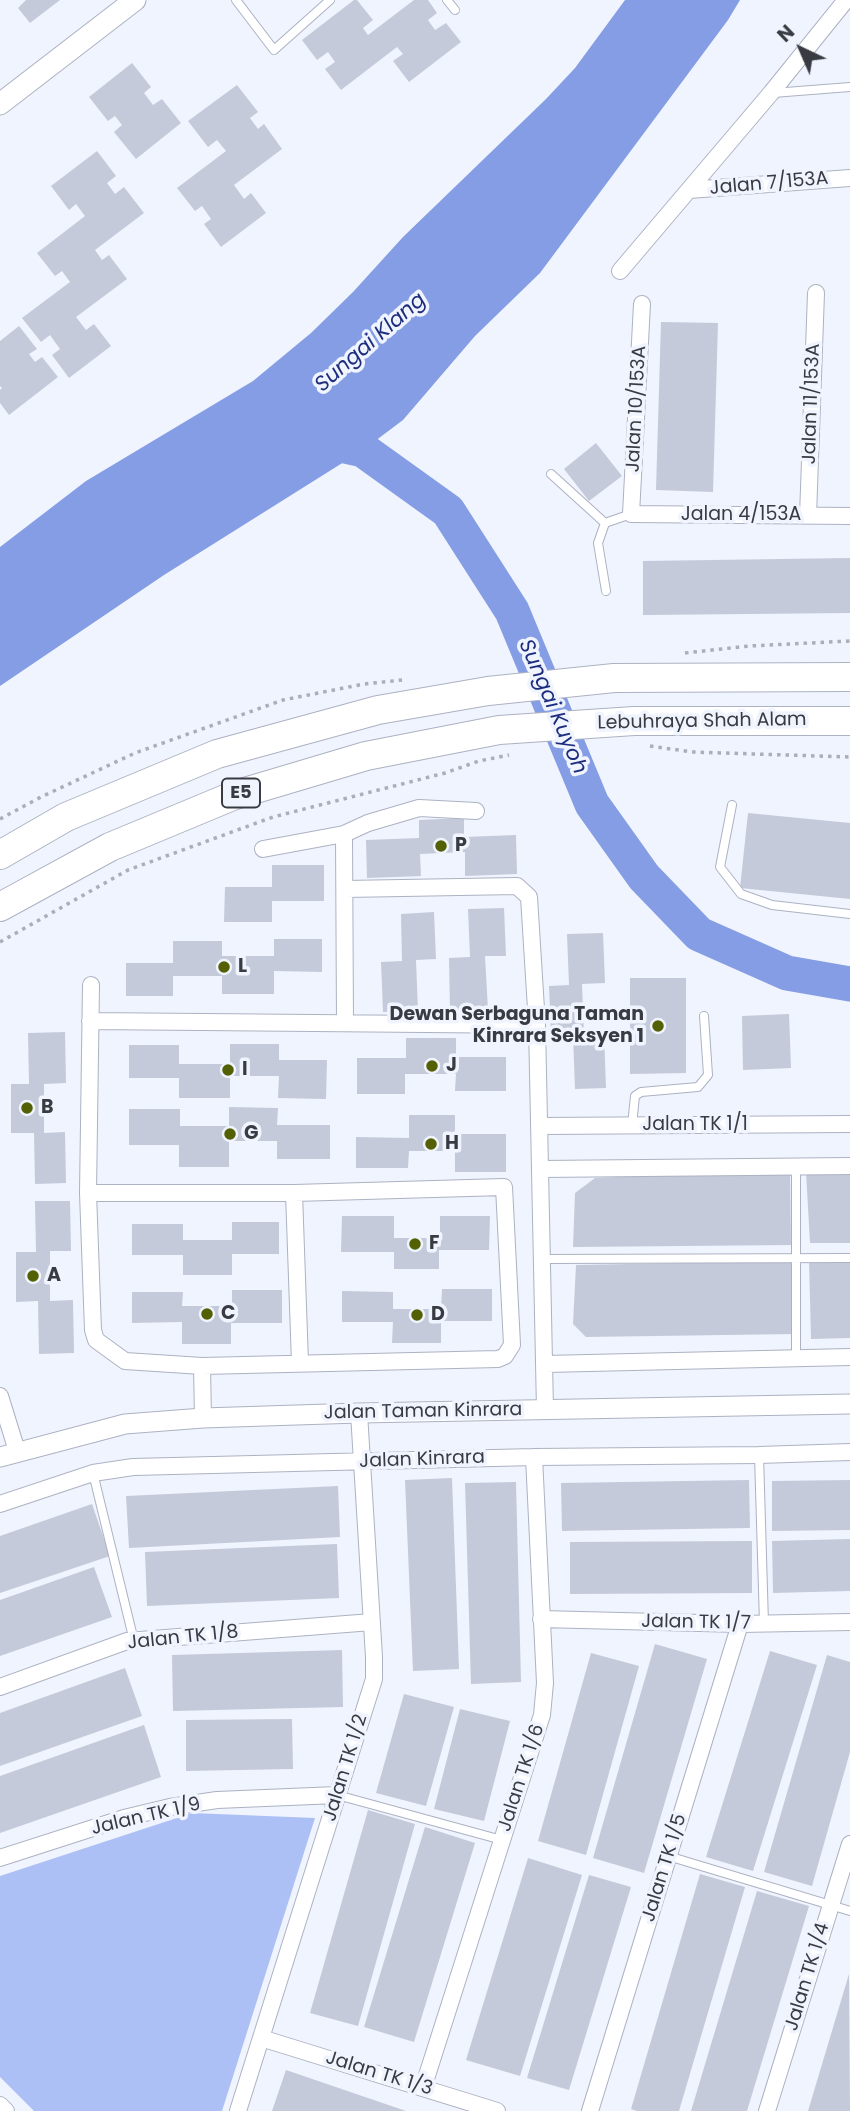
<!DOCTYPE html>
<html>
<head>
<meta charset="utf-8">
<style>
	body { margin:0 }
	#map { position:relative; width:850px; height:2111px; overflow:hidden; background:#f0f4fe; font-family:Poppins,sans-serif }
	canvas { display:block }
	.north { position:absolute; left:766px; top:14px; width:70px; height:70px; -webkit-text-stroke:5px #f0f4fe; paint-order:stroke; rotate:316deg; font-size:19px; font-weight:700; line-height:28px; text-align:center; color:#393b42 }
	.north::after { content:''; display:block; margin:auto; width:24px; height:32px; background:#393b42; clip-path:polygon(50% 0,100% 100%,50% 72%,0 100%) }
</style>
</head>
<body>
<div id="map">
<canvas width="850" height="2111"></canvas>
<div class="north">N</div>
</div>
<script>
const ctx = document.querySelector('canvas').getContext('2d');
ctx.lineJoin = 'round';
function fillPath(path, color) { ctx.fillStyle = color; ctx.fill(path, 'evenodd'); }
const toPath = rows => new Path2D(rows.map(r => 'M' + r).join(''));
function trace(path, color, width, dash) { ctx.strokeStyle = color; ctx.lineWidth = width; ctx.lineCap = dash ? 'butt' : 'round'; ctx.setLineDash(dash || []); ctx.stroke(path); }
function write(font, color, halo, rows, align = 'center') {
  ctx.font = font + ' Poppins,sans-serif'; ctx.lineWidth = 7; ctx.setLineDash([]); ctx.textBaseline = 'middle'; ctx.strokeStyle = halo; ctx.fillStyle = color; for (const [text, x, y, turn = 0] of rows) {
    ctx.save(); ctx.translate(x, y); ctx.rotate((+turn || 0) * Math.PI / 180); ctx.textAlign = isNaN(turn) ? turn : align; if (halo) ctx.strokeText(text, 0, 0); ctx.fillText(text, 0, 0); ctx.restore();
  }
}
const green = toPath([
	[192,1813,315,1818,222,2111,34,2111,0,2077,0,1876]
]);
const water = toPath([
	[625,0,740,0,728,20,540,273,475,336,403,420,363,450,164,575,0,686,0,547,86,481,253,381,311,333,353,292,403,237,546,99,575,68]
]);
const river = toPath([
	[317,440,363,450,448,511,512,611,592,804,644,877,699,934,787,973,850,984]
]);
const building = toPath([
	[26,0,60,0,30,23,18,8],
	[354,0,357,0,373,20,363,28,368,35,414,0,428,0,437,13,428,20,435,30,446,23,461,42,409,82,393,61,403,54,397,47,341,90,325,69,335,62,328,52,317,60,302,40],
	[132,63,151,87,144,93,153,105,162,99,181,123,136,159,114,132,122,125,115,116,108,121,89,97],
	[237,85,258,112,250,118,258,129,264,124,282,149,234,185,244,199,251,193,266,213,221,247,204,224,211,219,202,206,195,211,177,188,226,151,217,140,208,147,188,121],
	[97,151,116,176,107,183,115,194,124,187,144,213,95,250,102,260,109,255,127,279,76,317,86,330,94,324,111,346,69,378,52,355,60,349,50,335,41,342,22,318,70,282,62,271,55,276,37,253,85,216,76,204,69,210,51,186],
	[661,322,718,323,713,492,656,490],
	[19,326,37,349,29,354,35,362,42,357,58,377,9,415,0,403,0,390,2,388,0,386,0,341],
	[596,443,622,476,589,501,564,469],
	[850,558,850,613,643,615,643,561],
	[748,813,850,823,850,899,740,888],
	[464,818,464,837,516,835,517,874,465,876,465,852,420,854,421,876,367,878,366,840,419,838,419,820],
	[272,865,324,865,324,901,272,901,272,922,224,922,225,887,272,887],
	[504,908,506,956,485,956,488,1010,450,1011,449,958,470,957,468,909],
	[434,912,436,959,416,960,418,1011,383,1012,381,962,402,961,401,914],
	[603,933,605,983,582,984,584,1035,604,1034,606,1088,575,1089,573,1035,551,1036,549,986,569,985,567,934],
	[274,939,322,939,322,972,274,971,274,994,222,994,222,976,173,976,173,996,126,996,126,963,173,963,173,941,222,941,222,956,274,956],
	[630,978,686,978,686,1073,630,1074],
	[789,1014,791,1068,743,1070,742,1016],
	[65,1032,66,1083,44,1084,44,1133,65,1132,66,1183,35,1184,34,1133,11,1133,11,1084,29,1084,28,1033],
	[406,1038,456,1038,456,1057,506,1057,506,1091,455,1091,456,1074,405,1074,405,1094,357,1094,357,1058,406,1058],
	[230,1044,279,1044,279,1060,327,1060,326,1099,278,1098,279,1076,230,1076,230,1098,179,1098,179,1078,129,1078,129,1045,179,1045,179,1064,230,1064],
	[229,1107,278,1108,277,1125,330,1125,330,1159,277,1159,277,1141,229,1141,229,1167,179,1167,179,1145,129,1145,129,1109,180,1109,180,1126,229,1126],
	[409,1115,455,1115,455,1134,506,1134,506,1172,455,1172,455,1151,409,1151,408,1168,356,1168,356,1137,409,1138],
	[790,1169,791,1245,573,1247,575,1193,595,1178],
	[806,1172,850,1172,850,1243,810,1243],
	[35,1201,70,1201,71,1251,50,1251,50,1301,73,1300,74,1353,39,1354,38,1301,16,1302,16,1252,36,1252],
	[342,1216,394,1216,394,1238,440,1238,440,1216,490,1216,489,1250,439,1250,439,1269,394,1269,394,1252,341,1252],
	[232,1222,279,1222,279,1254,232,1254,232,1275,183,1275,183,1255,132,1255,132,1224,183,1224,183,1240,232,1240],
	[809,1260,850,1260,850,1338,811,1339],
	[791,1261,794,1334,586,1337,573,1324,576,1265],
	[442,1289,492,1289,492,1321,441,1321,441,1343,392,1343,393,1322,342,1322,342,1291,393,1292,393,1309,441,1309],
	[232,1290,282,1290,282,1323,231,1323,231,1344,182,1344,182,1322,132,1323,132,1292,183,1292,182,1306,232,1306],
	[452,1478,459,1669,413,1671,405,1480],
	[749,1480,750,1528,562,1531,561,1483],
	[850,1480,850,1530,772,1531,772,1481],
	[516,1482,521,1682,471,1684,465,1483],
	[338,1486,340,1537,129,1548,126,1496],
	[92,1504,110,1556,0,1593,0,1536],
	[850,1539,850,1591,773,1593,772,1541],
	[752,1541,752,1593,570,1594,570,1542],
	[337,1544,339,1598,147,1606,145,1552],
	[94,1567,112,1617,0,1656,0,1600],
	[655,1644,707,1659,644,1873,593,1858],
	[342,1650,343,1707,173,1711,172,1655],
	[770,1651,817,1665,753,1871,706,1857],
	[591,1653,639,1666,586,1855,538,1841],
	[827,1655,850,1662,850,1752,812,1886,764,1872],
	[125,1668,142,1716,0,1766,0,1713],
	[404,1694,454,1707,426,1806,376,1793],
	[460,1709,510,1721,484,1821,434,1809],
	[292,1719,293,1769,186,1771,186,1720],
	[144,1725,161,1777,0,1833,0,1776],
	[368,1810,415,1824,358,2026,310,2013],
	[425,1827,475,1843,414,2042,364,2027],
	[528,1858,582,1875,520,2076,466,2060],
	[700,1874,745,1887,679,2111,637,2111,631,2109],
	[589,1875,631,1887,569,2090,527,2078],
	[757,1891,809,1906,747,2111,691,2111],
	[849,1974,850,2111,808,2111],
	[286,2070,406,2111,272,2111]
]);
const path = toPath([
	[685,653,749,646,850,641],
	[650,746,692,752,850,757],
	[0,819,41,797,135,753,283,700,364,684,402,680],
	[0,942,128,870,273,817,445,773,479,761,509,755]
]);
const service = toPath([
	[236,0,274,50,330,0],
	[447,0,455,10],
	[773,93,850,87],
	[551,474,605,523,631,514],
	[605,523,598,543,606,591],
	[732,805,720,867,741,894,772,905,850,914],
	[632,1125,635,1096,641,1092,698,1087,708,1075,704,1016],
	[543,1259,850,1258],
	[796,1358,796,1166],
	[759,1455,764,1624],
	[93,1473,134,1641],
	[337,1795,502,1840],
	[668,1856,850,1911]
]);
const minor = toPath([
	[689,190,850,178],
	[620,271,771,93,846,0],
	[642,304,631,514,850,516],
	[808,516,816,293],
	[344,834,345,1023],
	[263,849,344,834,368,823,419,808,476,811],
	[345,889,517,886,529,897,537,1025,545,1410],
	[90,1021,537,1025],
	[540,1126,850,1124],
	[541,1169,850,1166],
	[88,1193,294,1193,504,1187,512,1345,505,1356,498,1359,202,1366,125,1361,96,1340,93,1330,88,1193,91,985],
	[294,1193,300,1363],
	[545,1364,850,1357],
	[202,1366,203,1418],
	[0,1396,17,1451],
	[0,1504,93,1473,133,1467,534,1457,759,1455,850,1452],
	[541,1619,740,1624,850,1622],
	[0,1687,127,1641,372,1622],
	[0,1858,124,1818,170,1807,217,1800,337,1795],
	[261,2038,497,2111],
	[423,2088,542,1715,545,1683,534,1457],
	[0,2105,6,2111],
	[238,2111,374,1679,374,1657,359,1413],
	[590,2111,740,1624],
	[767,2111,850,1844]
]);
const tertiary = toPath([
	[0,1457,125,1424,203,1418,359,1413,850,1404]
]);
const secondary = toPath([
	[0,104,135,0]
]);
const motorway = toPath([
	[0,855,66,817,217,754,378,710,488,691,614,678,850,677],
	[0,907,110,847,235,795,366,756,499,730,634,721,850,721]
]);
const markers = [
	[441,846,7,"#536104"],
	[224,967,7,"#536104"],
	[658,1026,7,"#536104"],
	[432,1066,7,"#536104"],
	[228,1070,7,"#536104"],
	[27,1108,7,"#536104"],
	[230,1134,7,"#536104"],
	[431,1144,7,"#536104"],
	[415,1244,7,"#536104"],
	[33,1276,7,"#536104"],
	[207,1314,7,"#536104"],
	[417,1315,7,"#536104"]
];
const shields = [
	[241,793,38]
];
const shieldNames = [
	["E5",241,793]
];
const streetNames = [
	["Jalan 7/153A",769,184,-5],
	["Jalan 11/153A",812,404,-88],
	["Jalan 10/153A",637,409,-87],
	["Jalan 4/153A",741,515],
	["Lebuhraya Shah Alam",702,722,-1],
	["Jalan TK 1/1",695,1125],
	["Jalan Taman Kinrara",423,1412,-1],
	["Jalan Kinrara",422,1460,-2],
	["Jalan TK 1/7",696,1623,1],
	["Jalan TK 1/8",183,1638,-6],
	["Jalan TK 1/2",346,1768,-73],
	["Jalan TK 1/6",522,1778,-72],
	["Jalan TK 1/9",146,1817,-13],
	["Jalan TK 1/5",665,1868,-73],
	["Jalan TK 1/4",808,1977,-73],
	["Jalan TK 1/3",379,2074,17]
];
const poiNames = [
	["P",455,846],
	["L",238,967],
	["Dewan Serbaguna Taman",644,1015,"right"],
	["Kinrara Seksyen 1",644,1037,"right"],
	["J",446,1066],
	["I",242,1070],
	["B",41,1108],
	["G",244,1134],
	["H",445,1144],
	["F",429,1244],
	["A",47,1276],
	["C",221,1314],
	["D",431,1315]
];
const waterNames = [
	["Sungai Klang",371,343,-41],
	["Sungai Kuyoh",552,707,67]
];
fillPath(green, '#adc0f6');
fillPath(water, '#859de4');
trace(river, '#859de4', 35);
fillPath(building, '#c4cada');
trace(service, '#acb2c2', 10);
trace(minor, '#acb2c2', 18);
trace(tertiary, '#acb2c2', 21);
trace(secondary, '#acb2c2', 23);
trace(motorway, '#acb2c2', 30);
trace(path, '#aaaeb7', 3.5, [3.5, 5]);
trace(service, '#fff', 8);
trace(minor, '#fff', 16);
trace(tertiary, '#fff', 19);
trace(secondary, '#fff', 21);
trace(motorway, '#fff', 28);
for (const [x, y, r, color] of markers) { const dot = new Path2D(); dot.arc(x, y, r, 0, 2 * Math.PI); ctx.fillStyle = color; ctx.fill(dot); trace(dot, '#f0f4fe', 2.5); }
for (const [x, y, w] of shields) { const box = new Path2D(); box.roundRect(x - w / 2, y - 14.5, w, 29, 5); ctx.fillStyle = '#f0f4fe'; ctx.fill(box); trace(box, '#393b42', 2); }
write('bold 18px', '#393b42', null, shieldNames);
write('19px', '#393b42', '#f0f4fe', streetNames);
write('bold 19px', '#393b42', '#f0f4fe', poiNames, 'left');
write('italic 21px', '#1d2d7e', '#f0f4fe', waterNames);
</script>
</body>
</html>
